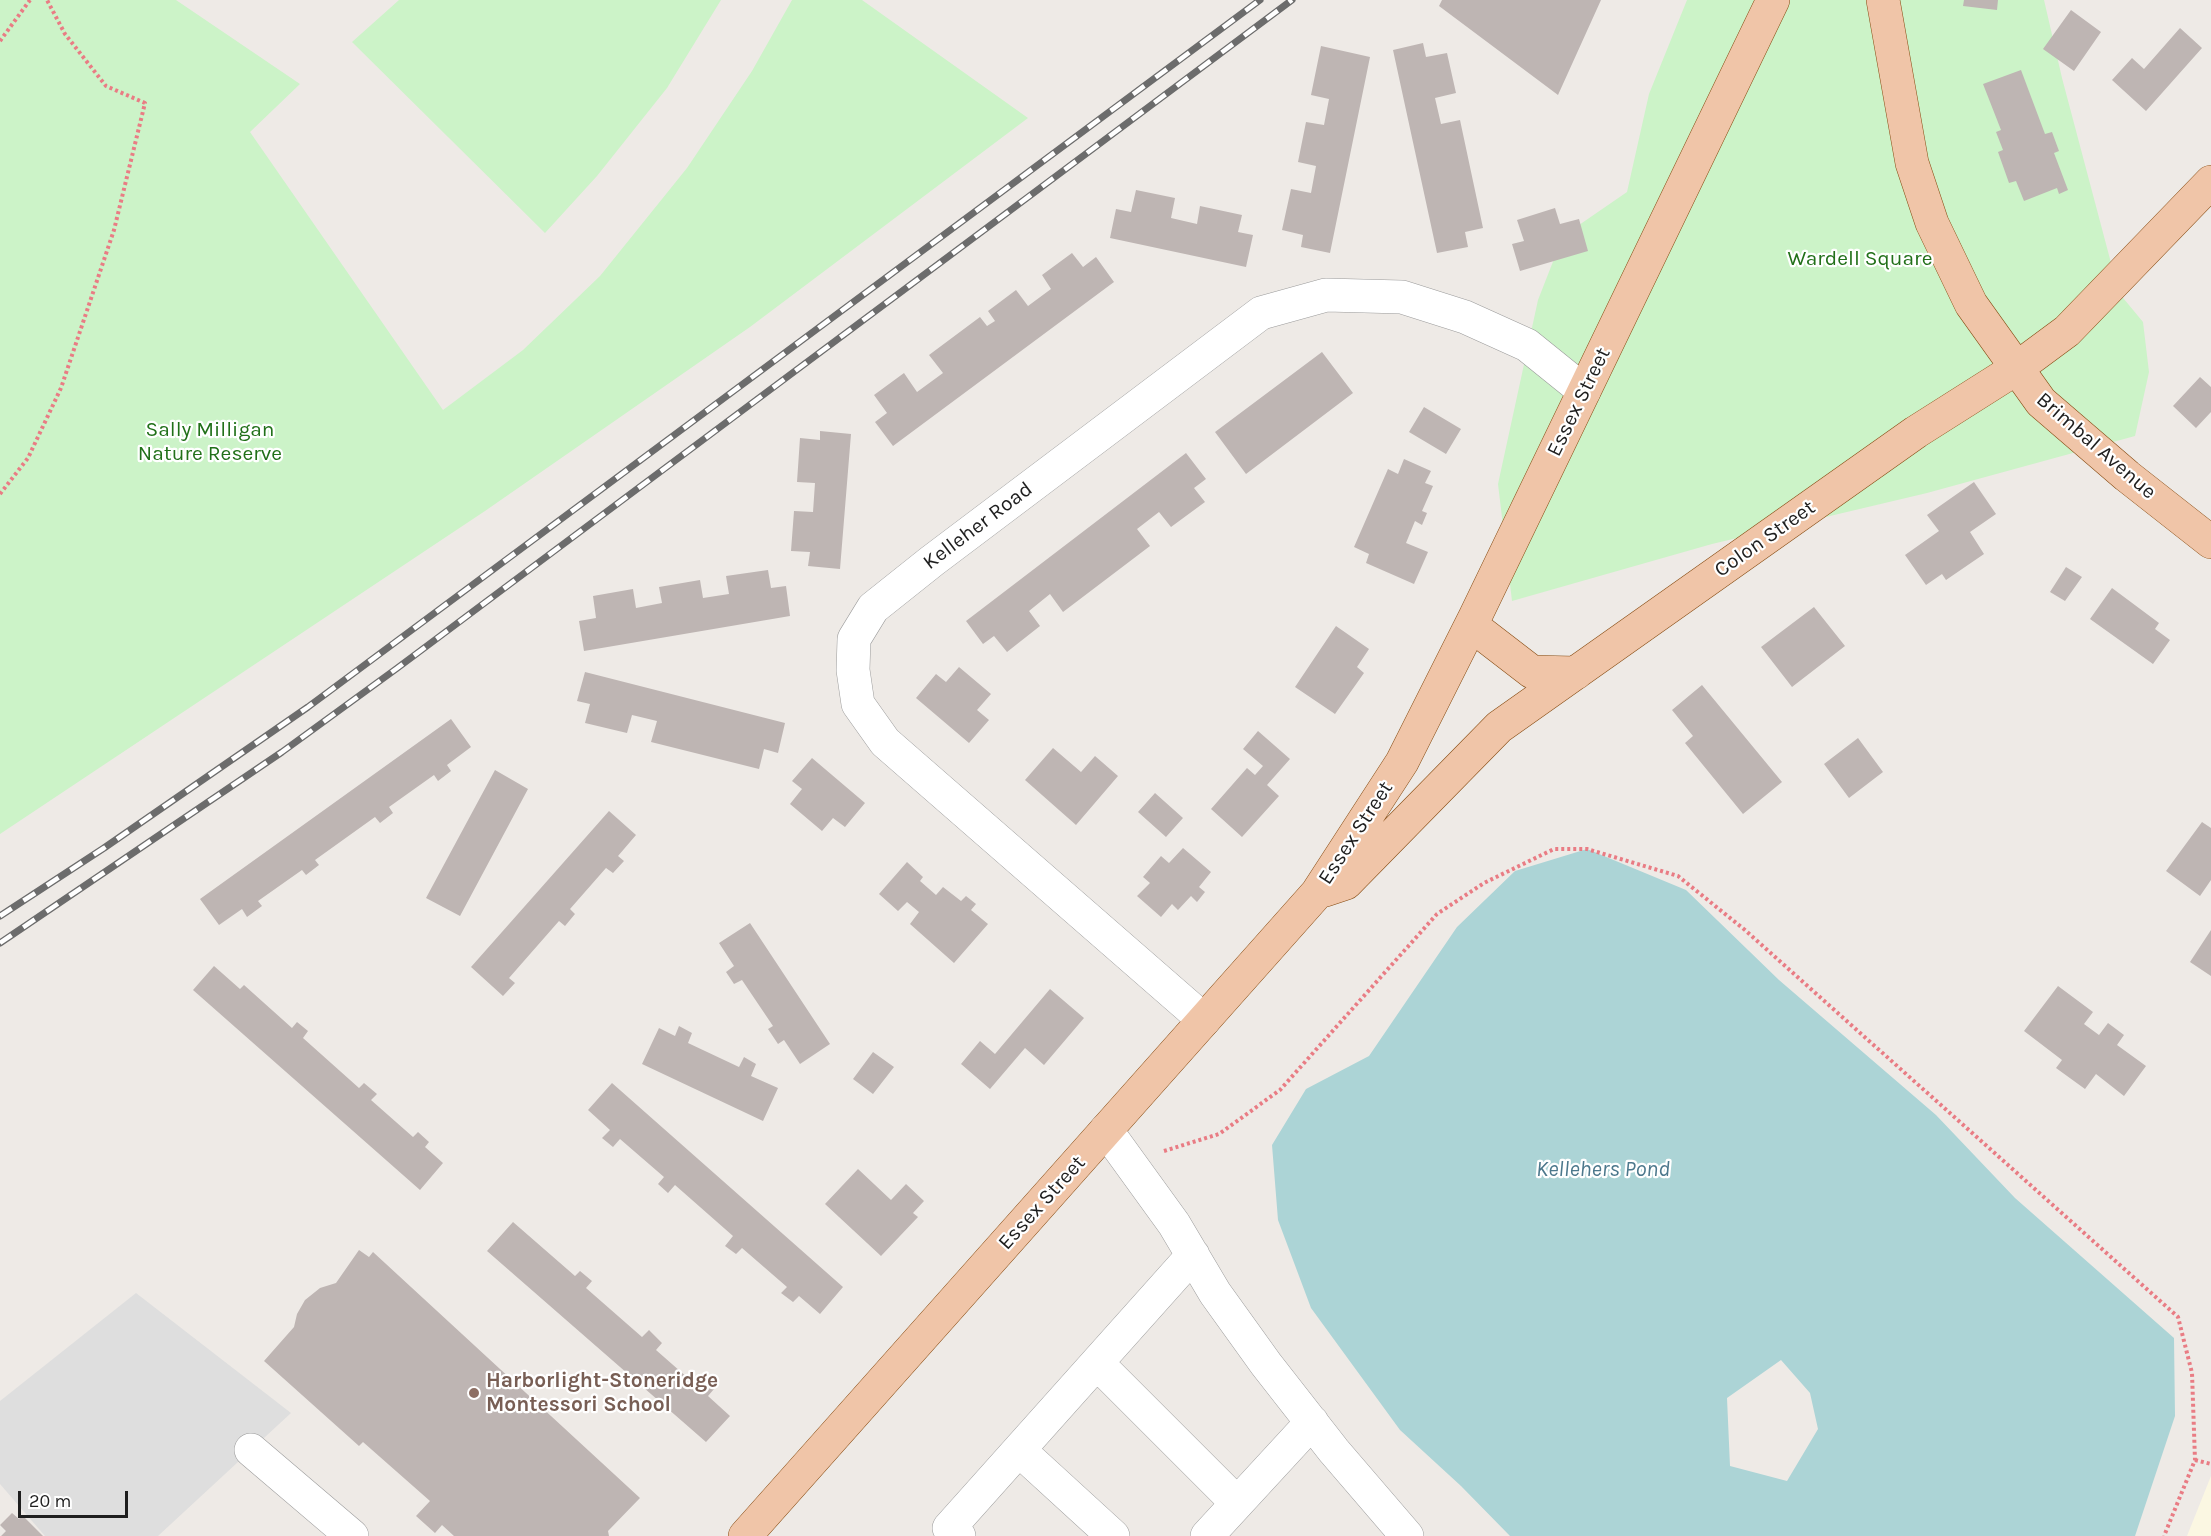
<!DOCTYPE html>
<html>
<head>
<meta charset="utf-8">
<style>
	body { margin:0 }
	#map { position:relative; width:2211px; height:1536px; overflow:hidden; background:#eeeae6; font-family:Karla,sans-serif }
	canvas { display:block }
	.scale { position:absolute; left:18px; top:1491px; width:110px; height:27px; box-sizing:border-box; border:3px solid #1e1e1e; border-top:0; padding-left:8px; font-size:18px; line-height:21px; white-space:nowrap; color:#1e1e1e; -webkit-text-stroke:4px #fff; paint-order:stroke }
</style>
</head>
<body>
<div id="map">
<canvas width="2211" height="1536"></canvas>
<div class="scale">20 m</div>
</div>
<script>
const ctx = document.querySelector('canvas').getContext('2d');
ctx.lineJoin = 'round';
function fillPath(path, color) { ctx.fillStyle = color; ctx.fill(path, 'evenodd'); }
const toPath = rows => new Path2D(rows.map(r => 'M' + r).join(''));
function trace(path, color, width, dash) { ctx.strokeStyle = color; ctx.lineWidth = width; ctx.lineCap = dash ? 'butt' : 'round'; ctx.setLineDash(dash || []); ctx.stroke(path); }
function write(font, color, halo, rows, align = 'center') {
  ctx.font = font + ' Karla,sans-serif'; ctx.lineWidth = 4.5; ctx.setLineDash([]); ctx.textBaseline = 'middle'; ctx.strokeStyle = halo; ctx.fillStyle = color; for (const [text, x, y, turn = 0] of rows) {
    ctx.save(); ctx.translate(x, y); ctx.rotate((+turn || 0) * Math.PI / 180); ctx.textAlign = isNaN(turn) ? turn : align; if (halo) ctx.strokeText(text, 0, 0); ctx.fillText(text, 0, 0); ctx.restore();
  }
}
const education = toPath([
	[2211,1476,2211,1536,2187,1536]
]);
const park = toPath([
	[0,0,176,0,300,84,250,132,443,410,523,350,600,276,687,168,752,71,792,0,862,0,1028,118,750,327,485,511,0,834],
	[399,0,721,0,667,88,597,176,545,233,352,42],
	[1687,0,2044,0,2062,78,2119,293,2143,322,2149,372,2135,436,1927,493,1712,544,1512,601,1498,484,1538,300,1563,236,1627,192,1649,94]
]);
const parking = toPath([
	[136,1293,291,1413,158,1536,45,1536,0,1484,0,1401]
]);
const water = toPath([
	[1587,849,1686,890,1779,980,1936,1115,2015,1198,2174,1338,2175,1416,2135,1536,1510,1536,1461,1486,1400,1430,1311,1308,1278,1220,1272,1145,1306,1089,1369,1056,1457,927,1515,871],
	[1781,1360,1810,1393,1818,1429,1787,1481,1730,1466,1727,1398]
]);
const building = toPath([
	[1442,0,1601,0,1558,95,1439,6],
	[1964,0,1998,0,1997,10,1963,6],
	[2071,10,2101,32,2074,71,2043,49],
	[2180,28,2202,48,2146,111,2112,80,2132,58,2144,69],
	[1423,43,1426,57,1447,53,1456,93,1435,98,1441,124,1460,120,1483,228,1465,232,1468,247,1437,253,1393,50],
	[1321,46,1370,57,1330,253,1301,247,1303,235,1282,230,1291,189,1311,193,1316,166,1298,162,1306,122,1324,125,1329,99,1311,95],
	[2021,70,2045,134,2052,132,2059,151,2054,153,2068,190,2059,194,2057,188,2024,201,2016,181,2009,183,1998,152,2003,150,1996,132,2001,130,1983,84],
	[1136,190,1175,198,1171,218,1197,224,1200,206,1242,215,1238,232,1253,235,1246,267,1110,238,1116,209,1131,212],
	[1555,208,1560,224,1579,219,1588,251,1520,271,1512,244,1524,241,1517,220],
	[1072,253,1083,267,1096,257,1114,282,893,446,875,422,887,413,874,395,904,373,917,392,943,373,929,355,980,317,987,326,995,321,988,311,1016,290,1028,306,1051,289,1042,275],
	[1322,352,1353,393,1246,474,1215,432],
	[2200,377,2211,387,2211,412,2196,428,2173,406],
	[1424,407,1461,429,1446,454,1409,432],
	[820,431,851,434,840,569,808,566,810,552,791,551,794,511,813,512,815,483,797,482,800,438,820,440],
	[1186,453,1206,479,1194,488,1205,502,1171,527,1159,512,1137,529,1150,546,1063,612,1050,594,1029,611,1040,626,1007,652,994,636,983,644,966,621],
	[1404,459,1431,471,1425,483,1433,486,1422,511,1427,513,1422,525,1415,521,1406,543,1428,552,1414,584,1366,563,1369,554,1354,547,1388,469,1398,474],
	[1974,482,1996,514,1970,532,1984,554,1946,580,1942,574,1926,585,1905,555,1939,531,1927,515],
	[2066,567,2082,577,2065,601,2050,592],
	[768,570,771,588,786,586,790,616,584,651,579,621,596,618,593,596,633,589,636,608,662,603,659,587,700,580,703,598,729,594,726,576],
	[2112,588,2159,623,2155,629,2170,640,2153,664,2090,619],
	[1814,607,1845,646,1792,687,1761,647],
	[1336,626,1369,649,1357,667,1364,673,1335,714,1295,687],
	[959,667,991,694,977,710,989,720,969,743,916,698,936,674,946,682],
	[585,672,785,723,778,753,764,749,759,769,651,742,657,721,632,715,627,733,585,723,590,704,577,701],
	[1702,685,1782,782,1743,814,1685,743,1693,736,1672,710],
	[451,719,471,747,447,765,451,771,438,781,434,775,389,807,393,813,380,823,375,817,315,860,319,865,306,875,302,870,258,901,262,906,247,917,242,909,219,925,200,899],
	[1258,731,1290,759,1267,785,1279,796,1242,837,1211,809,1247,768,1255,775,1263,766,1243,749],
	[1858,738,1883,772,1849,798,1824,764],
	[1053,748,1081,772,1095,756,1118,776,1076,825,1025,780],
	[812,758,865,803,845,827,833,818,822,831,790,804,802,789,792,781],
	[495,770,528,789,460,916,426,898],
	[1155,793,1183,818,1166,837,1138,812],
	[609,811,636,835,618,856,624,861,613,873,606,868,570,909,575,914,565,926,559,921,509,978,515,983,503,996,471,967],
	[2202,822,2211,828,2211,880,2200,896,2166,871],
	[1183,848,1211,872,1199,887,1205,892,1197,902,1191,896,1178,910,1172,904,1161,917,1137,896,1150,883,1143,877,1161,856,1169,863],
	[907,862,923,877,920,881,936,895,943,887,961,901,966,896,976,904,971,910,988,924,954,963,910,924,919,912,907,902,898,911,879,894],
	[750,923,830,1044,800,1064,784,1040,778,1044,768,1029,773,1026,742,980,734,984,726,972,734,966,719,943],
	[2211,930,2211,976,2190,962],
	[214,966,240,989,244,985,292,1028,297,1022,308,1031,303,1038,359,1088,364,1083,377,1094,371,1100,413,1137,418,1132,429,1142,425,1147,443,1163,420,1190,193,990],
	[2058,986,2093,1012,2084,1024,2099,1035,2108,1023,2124,1035,2117,1045,2146,1066,2124,1096,2096,1074,2085,1089,2056,1068,2062,1060,2024,1031],
	[1050,989,1084,1018,1044,1065,1025,1048,990,1089,961,1064,980,1041,995,1054],
	[679,1026,692,1033,688,1043,739,1067,744,1057,756,1064,751,1076,778,1088,763,1121,642,1064,659,1028,675,1036],
	[873,1052,894,1067,873,1094,853,1079],
	[612,1083,843,1287,820,1314,799,1296,793,1302,781,1293,787,1287,742,1248,736,1254,725,1246,733,1236,675,1185,668,1193,658,1184,664,1177,620,1139,613,1147,602,1138,610,1130,588,1110],
	[858,1169,891,1200,906,1184,924,1201,913,1213,918,1217,881,1256,825,1204],
	[513,1222,575,1276,580,1271,592,1281,586,1288,642,1337,649,1330,662,1343,656,1350,697,1386,703,1378,714,1389,708,1396,730,1416,706,1442,487,1251],
	[359,1250,369,1257,373,1252,640,1498,608,1531,609,1536,454,1536,442,1525,435,1533,416,1516,430,1501,363,1442,359,1446,264,1361,294,1327,297,1314,305,1300,320,1288,336,1283],
	[12,1513,19,1519,22,1515,43,1536,1,1536,6,1531,0,1525]
]);
const path = toPath([
	[0,41,30,0],
	[0,494,28,458,61,388,114,230,145,103,106,86,65,34,47,0],
	[1164,1151,1219,1134,1280,1090,1437,914,1484,883,1554,849,1587,849,1678,876,1745,930,2178,1317,2192,1373,2195,1460,2164,1536],
	[2195,1460,2211,1464]
]);
const minor = toPath([
	[1204,1020,885,742,858,704,853,670,854,639,873,608,932,561,1261,313,1326,295,1402,297,1465,317,1527,345,1584,391],
	[1106,1130,1174,1224,1215,1293,1266,1364,1334,1451,1407,1536],
	[1097,1363,1237,1503],
	[251,1450,352,1536],
	[1019,1450,1113,1536],
	[959,1536,949,1528,1193,1255],
	[1207,1536,1312,1422]
]);
const major = toPath([
	[1883,0,1912,163,1932,223,1971,304,2041,402,2127,476,2211,542],
	[1471,625,1532,672,1576,673],
	[1325,890,1346,883,1499,727,1916,432,2017,368,2067,331,2211,182],
	[745,1536,1317,893,1402,762,1475,617,1773,0]
]);
const rail = toPath([
	[0,916,104,848,308,707,1260,0],
	[0,943,282,752,396,669,1292,0]
]);
const markers = [
	[474,1393,6,"#8d6e63"]
];
const parkNames = [
	["Wardell Square",1860,259],
	["Sally Milligan",210,430],
	["Nature Reserve",210,454]
];
const streetNames = [
	["Essex Street",1579,402,-64],
	["Brimbal Avenue",2096,446,41],
	["Kelleher Road",978,526,-37],
	["Colon Street",1765,539,-35],
	["Essex Street",1356,833,-57],
	["Essex Street",1042,1203,-48]
];
const educationNames = [
	["Harborlight-Stoneridge",486,1381],
	["Montessori School",486,1405]
];
const waterNames = [
	["Kellehers Pond",1603,1170]
];
fillPath(education, '#fbf7e2');
fillPath(park, '#ccf3c8');
fillPath(parking, '#dedede');
fillPath(water, '#acd4d6');
fillPath(building, '#beb5b3');
trace(minor, '#9b9b9b', 34);
trace(major, '#864b12', 34);
trace(path, '#e97c84', 4, [3, 3]);
trace(minor, '#fff', 33);
trace(major, '#f0c5a8', 33);
trace(rail, '#6c6c6c', 7);
trace(rail, '#fff', 4.5, [14]);
for (const [x, y, r, color] of markers) { const dot = new Path2D(); dot.arc(x, y, r, 0, 2 * Math.PI); ctx.fillStyle = color; ctx.fill(dot); trace(dot, '#fff', 2); }
write('21px', '#217019', '#fff', parkNames);
write('21px', '#1e1e1e', '#fff', streetNames);
write('bold 21px', '#785e54', '#fff', educationNames, 'left');
write('italic 22px', '#4c788c', '#fff', waterNames);
</script>
</body>
</html>
